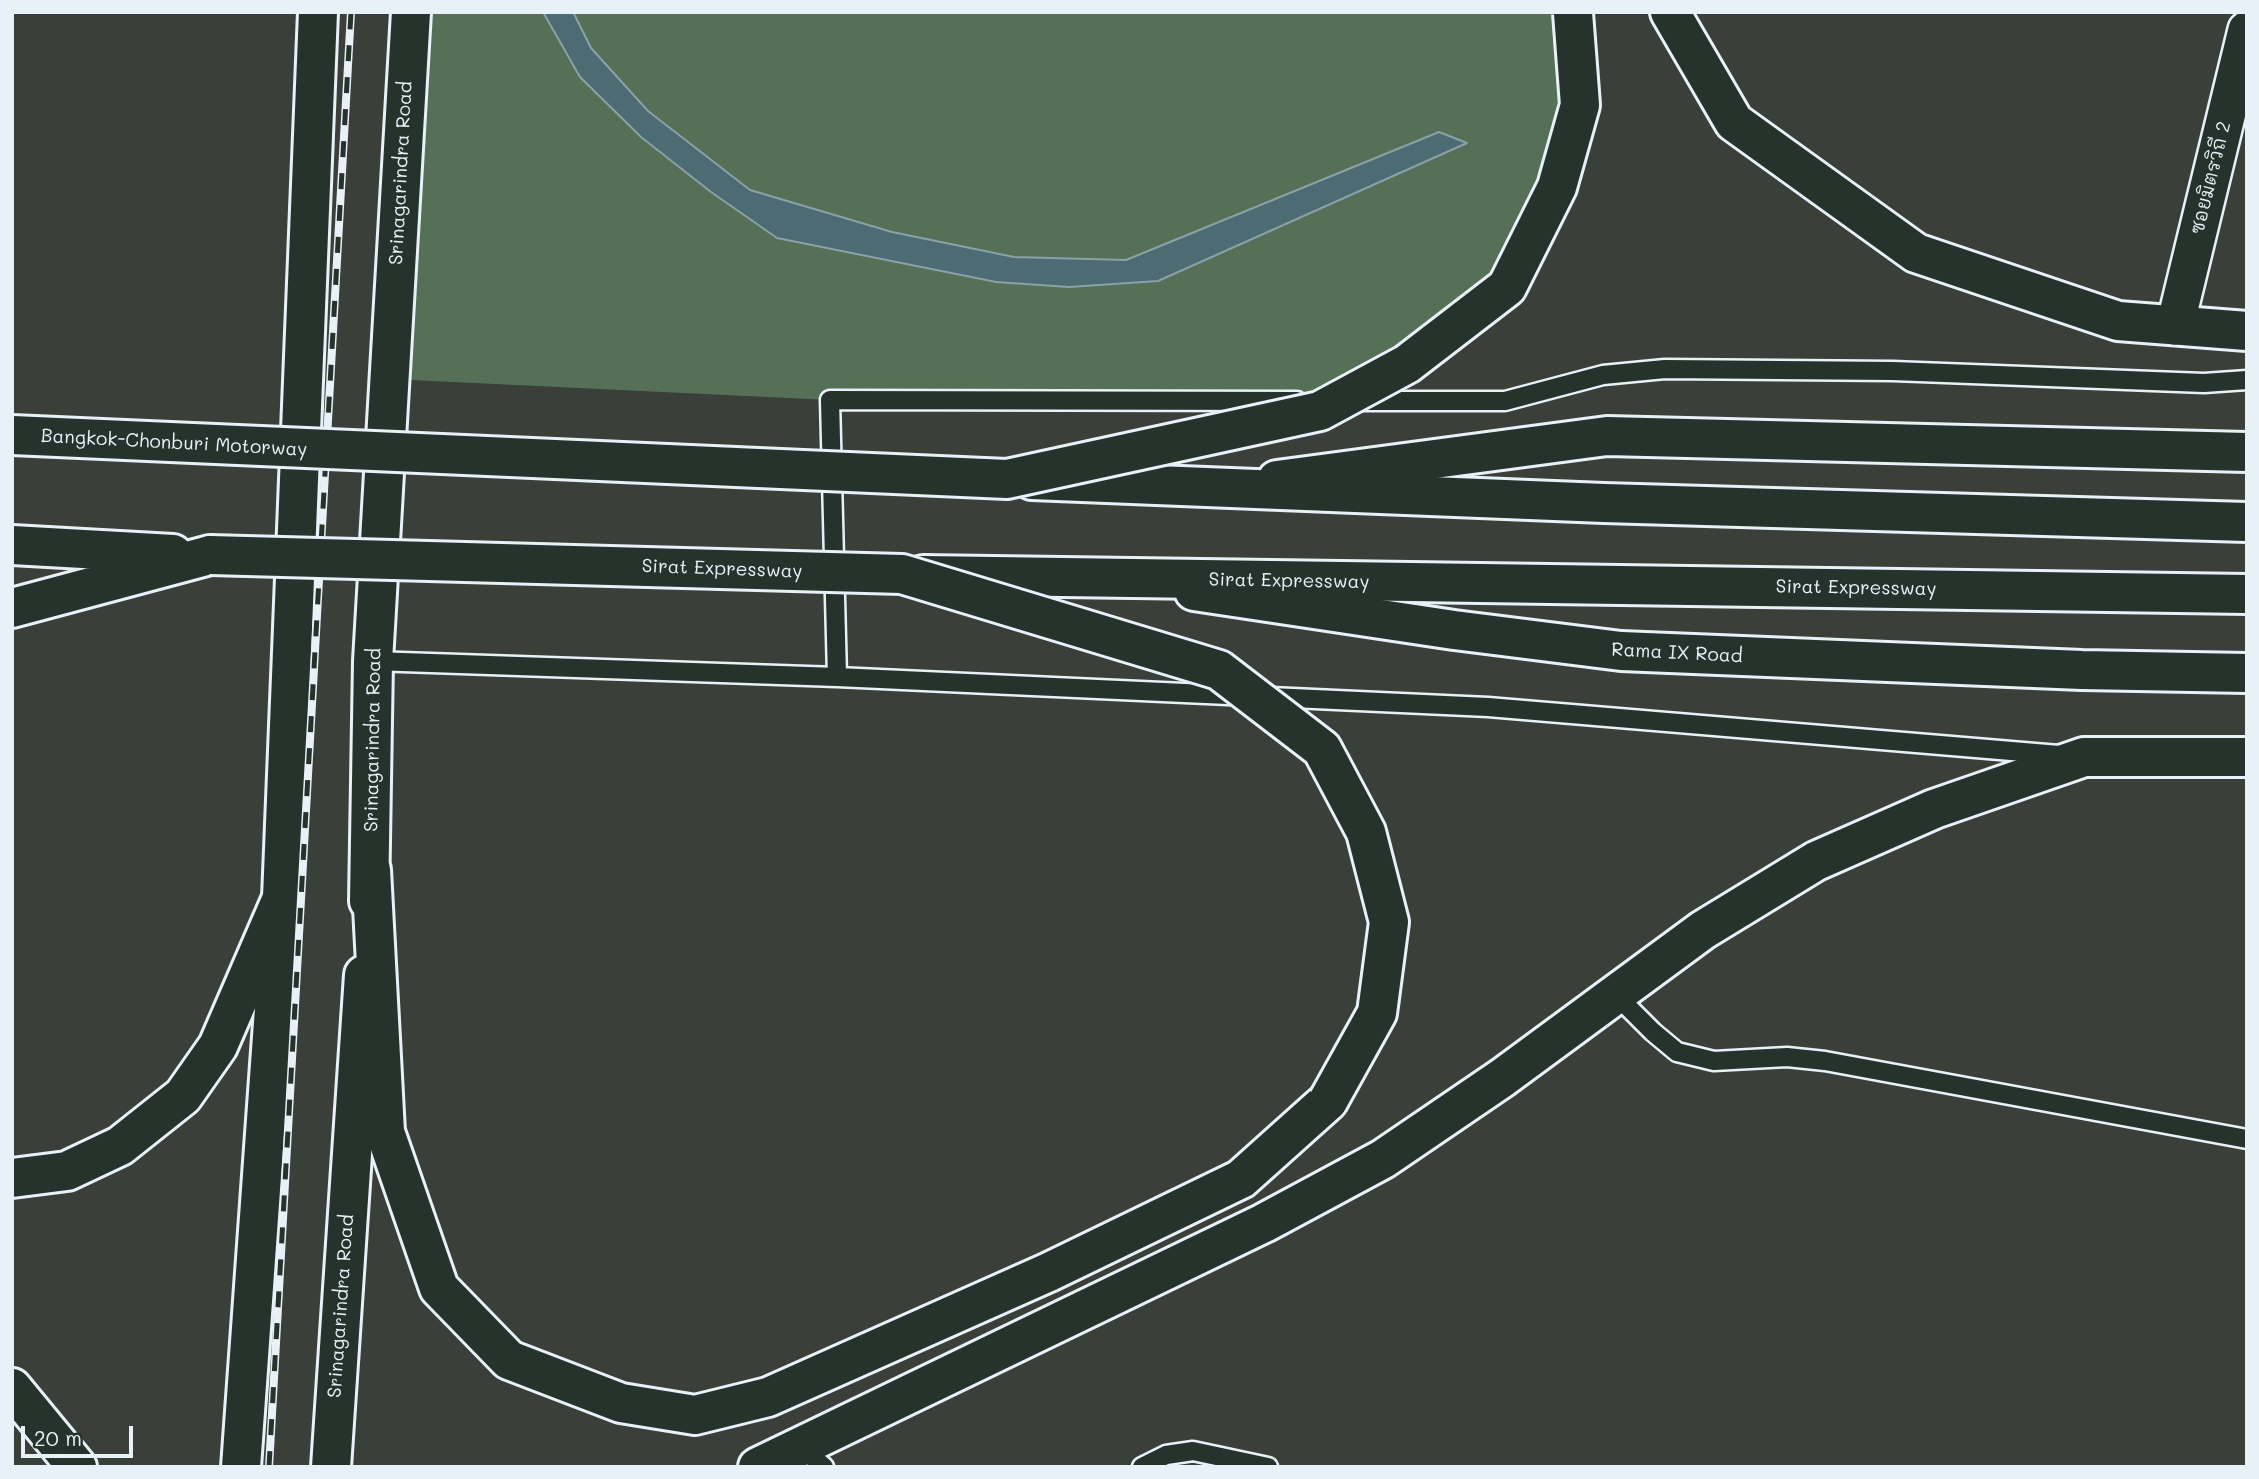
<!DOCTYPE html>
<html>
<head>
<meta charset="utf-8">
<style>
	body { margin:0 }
	#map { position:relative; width:2259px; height:1479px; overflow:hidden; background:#3a3f39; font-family:Mali,sans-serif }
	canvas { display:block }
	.frame { position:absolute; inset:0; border:14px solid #e8f1f8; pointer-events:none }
	.scale { position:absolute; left:21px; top:1426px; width:112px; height:32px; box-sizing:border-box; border:4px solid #e8f1f8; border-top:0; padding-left:9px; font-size:21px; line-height:24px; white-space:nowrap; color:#e8f1f8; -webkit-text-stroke:5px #26332d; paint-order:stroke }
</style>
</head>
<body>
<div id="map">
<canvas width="2259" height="1479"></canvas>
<div class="frame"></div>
<div class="scale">20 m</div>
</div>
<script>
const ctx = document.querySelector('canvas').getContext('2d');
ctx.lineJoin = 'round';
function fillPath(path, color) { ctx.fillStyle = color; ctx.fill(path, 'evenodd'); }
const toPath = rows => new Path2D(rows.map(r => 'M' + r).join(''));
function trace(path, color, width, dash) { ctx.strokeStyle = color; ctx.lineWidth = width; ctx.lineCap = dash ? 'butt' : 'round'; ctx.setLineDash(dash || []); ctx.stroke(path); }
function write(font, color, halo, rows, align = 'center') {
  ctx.font = font + ' Mali,"Playpen Sans Thai",sans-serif'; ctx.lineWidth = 5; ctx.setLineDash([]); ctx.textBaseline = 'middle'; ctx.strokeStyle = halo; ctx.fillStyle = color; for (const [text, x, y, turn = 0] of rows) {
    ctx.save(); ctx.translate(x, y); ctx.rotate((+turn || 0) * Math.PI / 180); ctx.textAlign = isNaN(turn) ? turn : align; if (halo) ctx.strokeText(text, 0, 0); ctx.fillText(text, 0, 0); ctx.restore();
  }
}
const green = toPath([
	[411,12,1573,12,1580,105,1507,287,1331,405,830,400,390,379]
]);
const water = toPath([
	[543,12,573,12,591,48,648,111,750,190,892,232,1014,257,1126,260,1439,132,1467,143,1158,281,1069,287,996,282,777,238,711,192,641,137,580,77,543,12]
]);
const lane = toPath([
	[1357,401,1505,401,1603,375,1665,369,1893,371,2204,383,2247,380],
	[373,661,837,677,1488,707,2059,755],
	[837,677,830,400,1297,401],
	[1615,994,1653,1032,1677,1052,1714,1061,1787,1057,1825,1061,2247,1139],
	[800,1446,824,1467],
	[1142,1467,1166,1455,1193,1451,1268,1467]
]);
const street = toPath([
	[2175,326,2247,30]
]);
const secondary = toPath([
	[12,1388,77,1467]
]);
const primary = toPath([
	[1670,12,1734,122,1916,253,2118,321,2247,331],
	[1277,480,1607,436,2247,452],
	[1194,591,1454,630,1621,651,2082,670,2247,673],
	[369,901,373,661,411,12],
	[241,1467,282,898,318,12],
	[331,1467,364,975],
	[758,1467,1264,1223,1383,1159,1502,1078,1703,930,1816,861,1934,809,2084,757,2247,757]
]);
const highway = toPath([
	[1032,480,1604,503,2247,522],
	[12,545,173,554],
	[923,575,2247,594],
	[12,608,210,555],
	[371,870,385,1132,439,1288,509,1360,621,1403,695,1415,768,1397,1049,1272,1241,1179,1328,1101],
	[12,1178,67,1171,120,1146,183,1096,218,1046,282,898]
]);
const rail = toPath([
	[269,1467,351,12]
]);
const highwayBridge = toPath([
	[12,435,1007,479,1320,411,1407,364,1507,287,1557,187,1580,105,1573,13],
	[210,555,902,574,1219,670,1322,749,1366,832,1389,922,1377,1013,1328,1101]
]);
const streetNames = [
	["Srinagarindra Road",401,173,-87],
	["ซอยมิตรวิถี 2",2211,178,-76],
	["Bangkok-Chonburi Motorway",174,443,3],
	["Sirat Expressway",722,569,2],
	["Sirat Expressway",1289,581,1],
	["Sirat Expressway",1856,588,1],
	["Rama IX Road",1677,653,3],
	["Srinagarindra Road",373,740,-89],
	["Srinagarindra Road",341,1306,-86]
];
fillPath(green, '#557057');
fillPath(water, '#4c6b73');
trace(water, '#8aa1a8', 2);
trace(lane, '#e8f1f8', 23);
trace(street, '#e8f1f8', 42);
trace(secondary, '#e8f1f8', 44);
trace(primary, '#e8f1f8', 44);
trace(highway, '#e8f1f8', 44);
trace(lane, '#26332d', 18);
trace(street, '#26332d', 37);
trace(secondary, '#26332d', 38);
trace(primary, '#26332d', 38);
trace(highway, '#26332d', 38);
trace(rail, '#e8f1f8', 8);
trace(rail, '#26332d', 5, [16]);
trace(highwayBridge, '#e8f1f8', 44, []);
trace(highwayBridge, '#26332d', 38);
write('19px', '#e8f1f8', '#26332d', streetNames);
</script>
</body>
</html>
